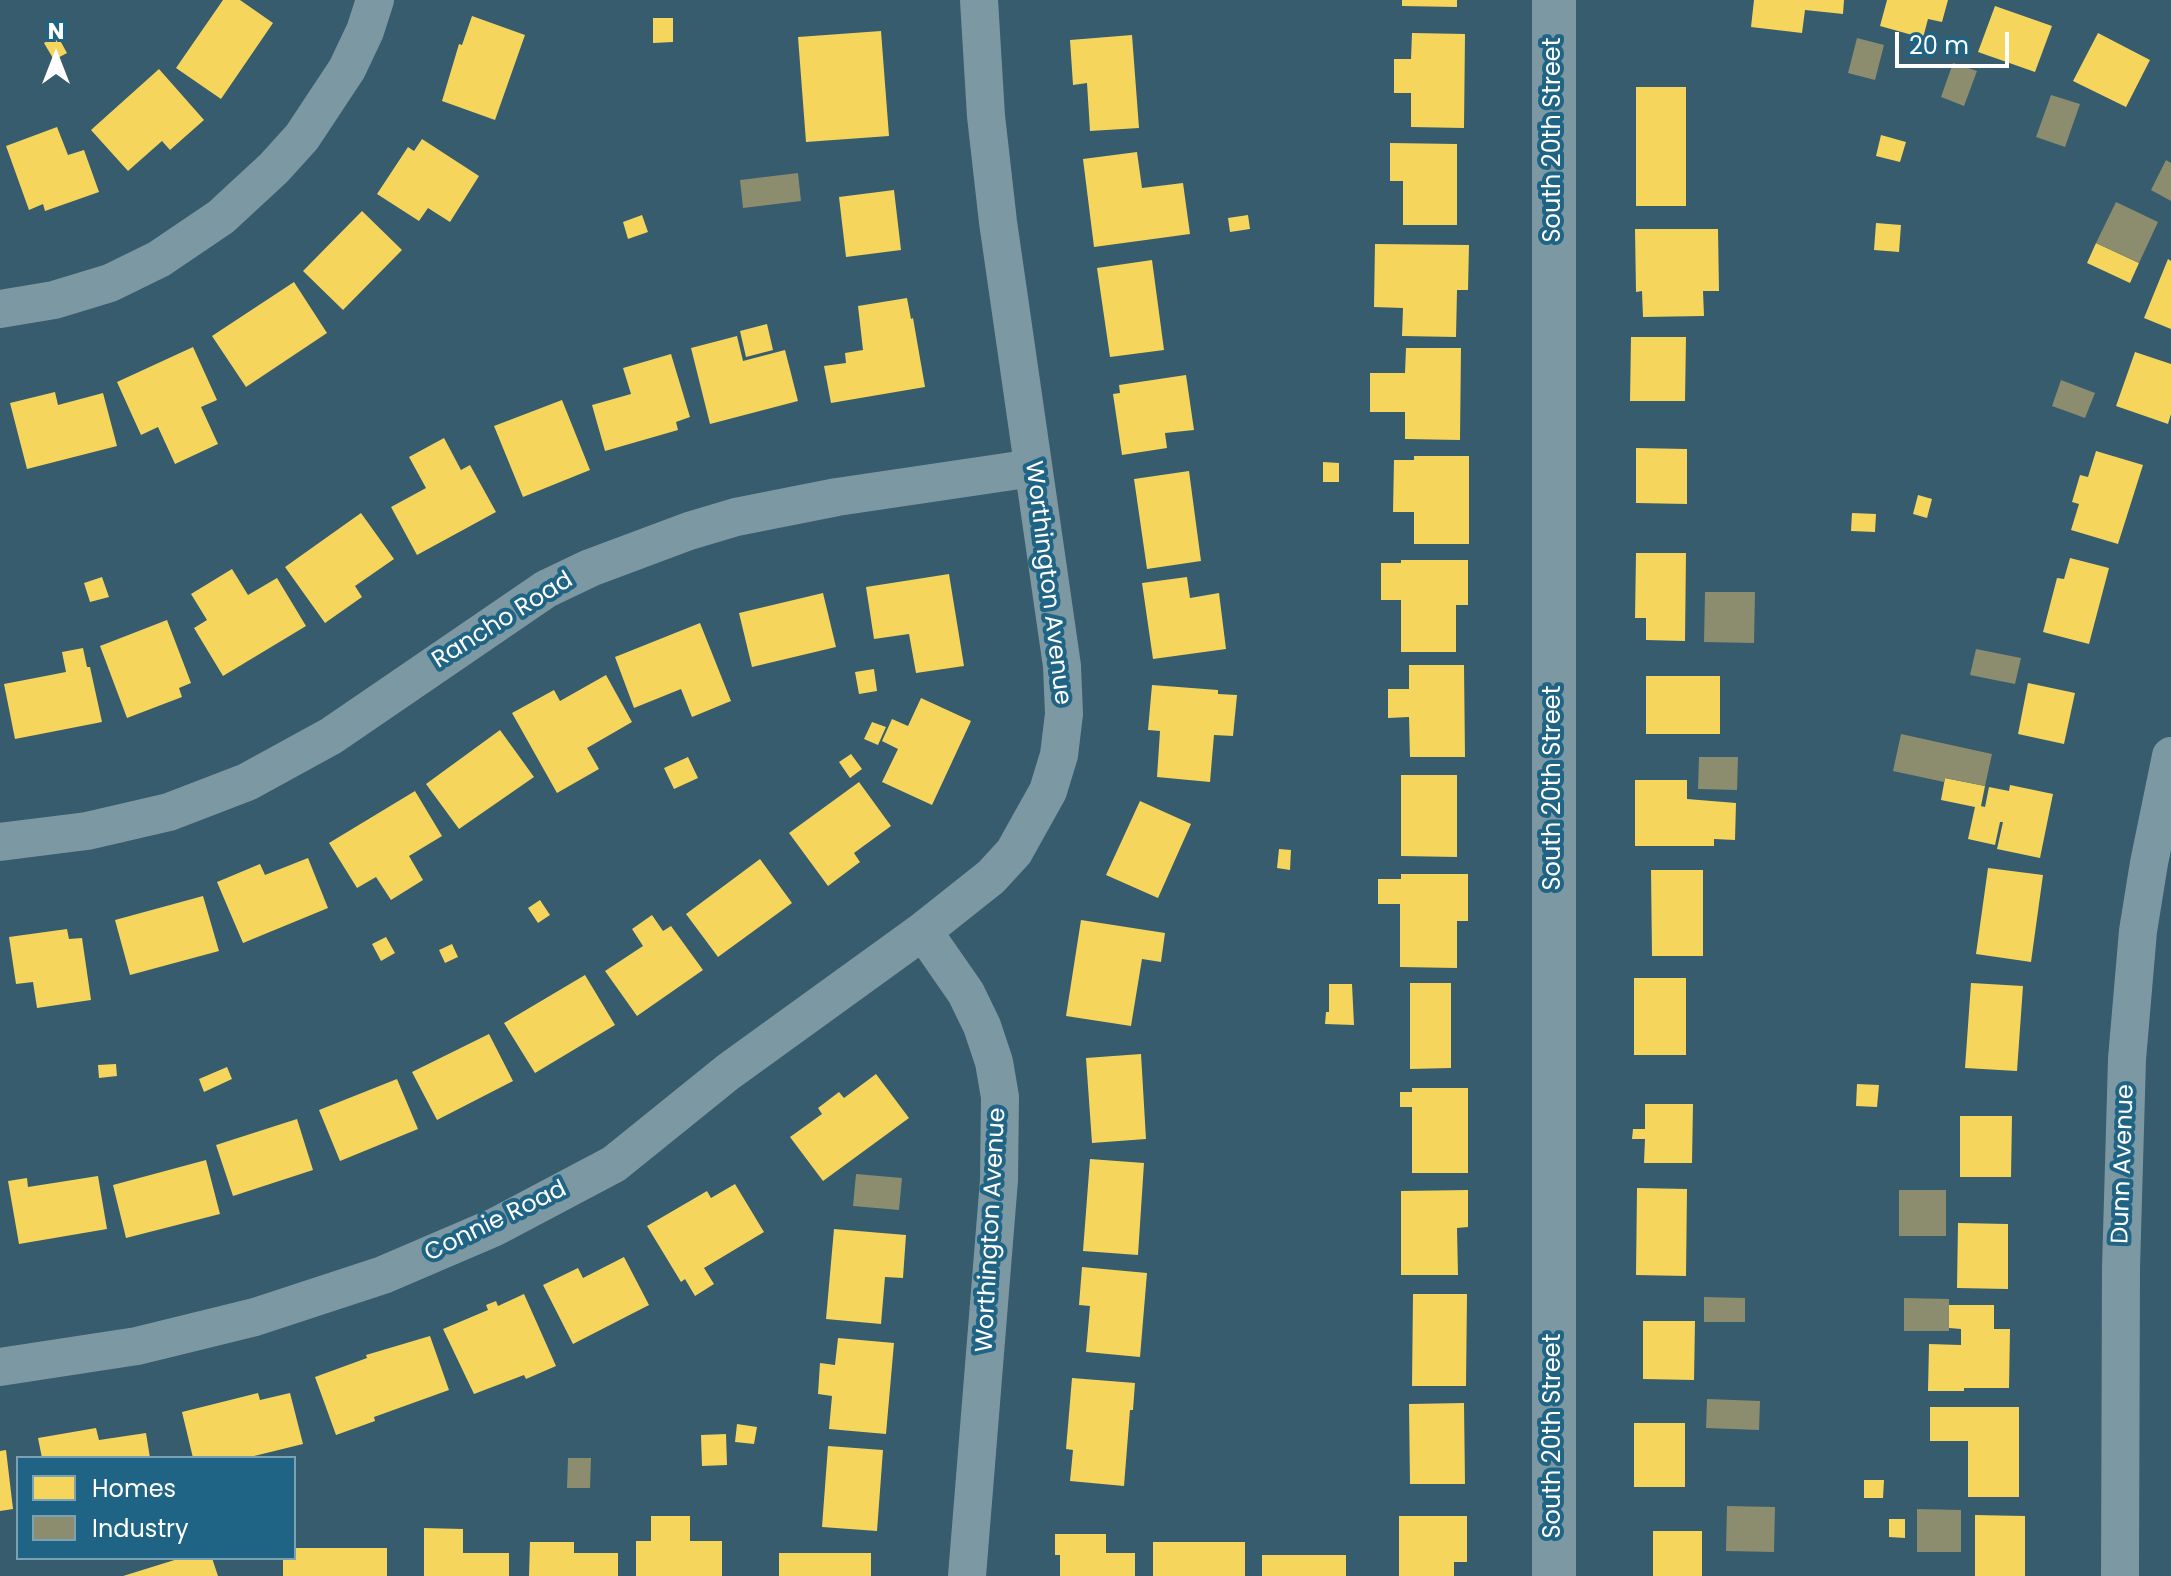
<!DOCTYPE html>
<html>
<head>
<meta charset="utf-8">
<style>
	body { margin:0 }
	#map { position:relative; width:2171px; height:1576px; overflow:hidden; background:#365c6d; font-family:Poppins,sans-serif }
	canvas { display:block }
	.legend { position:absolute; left:16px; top:1456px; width:280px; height:104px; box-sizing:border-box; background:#1f6484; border:2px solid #79a2b5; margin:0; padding:10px 14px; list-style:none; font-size:24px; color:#fff }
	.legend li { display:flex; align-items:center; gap:16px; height:40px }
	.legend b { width:40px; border:2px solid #79a2b5 }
	.north { position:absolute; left:16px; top:16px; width:80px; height:80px; -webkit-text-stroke:6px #1f6484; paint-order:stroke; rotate:0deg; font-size:22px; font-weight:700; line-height:32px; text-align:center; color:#fff }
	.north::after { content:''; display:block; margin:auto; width:28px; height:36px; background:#fff; clip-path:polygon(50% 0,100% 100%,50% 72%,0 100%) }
	.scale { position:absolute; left:1895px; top:32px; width:114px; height:36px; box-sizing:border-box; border:4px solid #fff; border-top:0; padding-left:10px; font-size:24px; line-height:28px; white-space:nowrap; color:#fff; -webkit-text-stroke:6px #1f6484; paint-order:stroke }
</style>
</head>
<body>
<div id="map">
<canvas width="2171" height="1576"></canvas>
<ul class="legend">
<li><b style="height:22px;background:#f6d55c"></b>Homes</li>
<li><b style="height:22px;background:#8c8c6e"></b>Industry</li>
</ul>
<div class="north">N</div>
<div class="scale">20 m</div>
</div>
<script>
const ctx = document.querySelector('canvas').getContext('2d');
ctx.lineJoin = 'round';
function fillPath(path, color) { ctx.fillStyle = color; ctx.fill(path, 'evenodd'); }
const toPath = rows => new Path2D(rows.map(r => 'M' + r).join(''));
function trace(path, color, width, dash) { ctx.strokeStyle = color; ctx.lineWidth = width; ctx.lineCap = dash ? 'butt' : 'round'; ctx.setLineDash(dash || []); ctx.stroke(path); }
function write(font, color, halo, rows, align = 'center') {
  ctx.font = font + ' Poppins,sans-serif'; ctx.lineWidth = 8; ctx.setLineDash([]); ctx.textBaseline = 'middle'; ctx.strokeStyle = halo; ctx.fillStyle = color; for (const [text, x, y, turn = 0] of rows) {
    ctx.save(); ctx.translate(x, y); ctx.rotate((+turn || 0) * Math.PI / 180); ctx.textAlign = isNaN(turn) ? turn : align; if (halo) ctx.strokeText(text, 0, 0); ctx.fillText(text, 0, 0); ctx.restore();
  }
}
const homes = toPath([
	[223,0,240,0,273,23,221,99,176,68],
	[1402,0,1457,0,1457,7,1402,6],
	[1754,0,1844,0,1843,14,1805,10,1802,33,1751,27],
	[1887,0,1948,0,1942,22,1928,19,1923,38,1880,26],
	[1995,6,2052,26,2035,72,1978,52],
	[472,16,525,35,495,120,442,101,459,44,462,45],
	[653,18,673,18,673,42,653,43],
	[881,31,889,136,806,142,798,37],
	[1412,33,1465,34,1464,128,1411,127,1411,93,1394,93,1394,59,1411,59],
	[2098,33,2150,60,2126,107,2073,81],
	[57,35,67,53,54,60,44,43],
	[1132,35,1139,128,1090,131,1087,83,1073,85,1070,40],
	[159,69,204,120,170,150,162,141,128,171,91,130],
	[1636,87,1686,87,1686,206,1636,206],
	[57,127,68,155,84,150,99,192,45,211,43,204,29,210,6,146],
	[1881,135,1906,142,1900,162,1876,156],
	[422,139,479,176,450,222,428,208,419,221,377,194,408,147,414,151],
	[1390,143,1457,144,1457,225,1403,225,1403,181,1390,181],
	[1137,152,1142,188,1183,183,1190,234,1094,247,1083,159],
	[894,190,901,250,846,257,839,197],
	[362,211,402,250,343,310,303,271],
	[642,215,648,232,628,239,623,222],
	[1248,215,1250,229,1230,232,1228,218],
	[1876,223,1901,225,1899,252,1874,250],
	[1635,229,1718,229,1719,291,1703,291,1704,316,1643,317,1642,291,1636,292],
	[2096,243,2139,263,2130,283,2087,263],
	[1375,244,1469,245,1468,290,1457,290,1456,337,1402,336,1403,308,1374,307],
	[2168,259,2171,261,2171,329,2144,318],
	[1152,260,1164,350,1110,357,1097,268],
	[294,282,327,333,246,387,212,336],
	[907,298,911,319,913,318,925,387,831,403,824,366,846,363,845,353,863,350,858,306],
	[767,324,773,350,746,357,740,331],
	[737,336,743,361,785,350,798,401,710,424,691,348],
	[1631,337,1686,337,1685,401,1630,401],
	[193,347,217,400,201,407,218,444,175,464,158,427,141,435,117,382],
	[1406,348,1461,348,1460,440,1405,439,1405,412,1370,412,1370,373,1405,373],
	[2135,352,2171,364,2171,414,2168,424,2116,406],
	[671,354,690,417,676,422,678,430,605,451,592,405,631,394,623,368],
	[1186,375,1194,430,1165,433,1167,448,1122,455,1113,394,1120,393,1119,385],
	[55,392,58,405,103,393,117,446,27,469,10,403],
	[562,400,590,470,523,497,494,426],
	[444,438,461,470,470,465,496,512,417,555,391,507,426,488,409,457],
	[1636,448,1687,449,1687,504,1636,503],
	[2096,451,2143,465,2118,544,2071,530,2079,504,2072,502,2080,475,2088,477],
	[1414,456,1469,456,1469,544,1414,544,1414,512,1393,512,1394,460,1414,460],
	[1323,462,1339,463,1339,482,1323,482],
	[1189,471,1201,561,1147,569,1134,479],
	[1918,495,1932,499,1927,518,1913,514],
	[361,513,394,559,355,586,362,597,325,623,285,567],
	[1852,513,1876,514,1875,532,1851,531],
	[1636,553,1686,553,1685,641,1646,640,1646,618,1635,618],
	[2070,558,2109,568,2089,644,2043,632,2057,578,2064,579],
	[1401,560,1468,560,1468,605,1456,605,1456,652,1401,652,1401,600,1381,600,1381,563,1401,563],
	[232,569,248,595,277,578,306,626,223,676,194,628,207,620,191,594],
	[949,574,964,666,916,673,909,634,874,639,866,587],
	[102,577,109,597,90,602,84,583],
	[1187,577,1190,598,1219,593,1226,649,1153,659,1142,583],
	[823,593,836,647,752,667,739,613],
	[167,620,191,683,179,688,182,697,127,718,100,646],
	[700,623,731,701,692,717,681,689,634,708,615,657],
	[83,648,87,667,90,667,102,722,15,739,4,684,66,672,62,652],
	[1409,665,1464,665,1465,757,1410,757,1409,717,1388,718,1388,689,1409,689],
	[874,669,877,691,859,694,855,672],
	[606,675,632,722,587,748,599,769,557,793,512,713,554,690,560,701],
	[1646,676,1720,676,1720,734,1646,734],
	[2028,683,2075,693,2064,744,2018,734],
	[1152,685,1218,690,1218,694,1237,695,1233,736,1214,735,1210,782,1157,777,1160,731,1148,730],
	[921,698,971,721,932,805,882,782,898,749,882,741,892,719,908,726],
	[872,722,886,727,878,745,864,739],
	[500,730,534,777,459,829,426,784],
	[851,754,862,769,850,778,839,762],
	[688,757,698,778,674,789,664,768],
	[1401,775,1457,775,1457,857,1401,856],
	[1945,778,1985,786,1981,806,1985,807,1989,787,2009,791,2010,785,2053,794,2040,858,1997,849,2003,822,2000,822,1995,845,1968,839,1975,807,1941,800],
	[1635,780,1687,780,1687,799,1736,803,1735,840,1714,839,1714,846,1635,846],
	[859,782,891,826,854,853,860,862,828,886,789,833],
	[415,791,442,836,409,856,423,880,391,900,376,877,357,888,329,843],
	[1140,801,1191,824,1158,898,1106,875],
	[1279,849,1291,850,1290,870,1277,868],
	[308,858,328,908,243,943,217,882,260,864,265,875],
	[760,859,792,903,718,957,686,914],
	[1988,868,2043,875,2031,962,1976,954],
	[1651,870,1703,870,1703,956,1652,956],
	[1401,874,1468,874,1468,921,1457,921,1457,968,1400,967,1400,904,1378,904,1378,879,1401,879],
	[203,896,219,951,130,975,115,920],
	[540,900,550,915,538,923,528,908],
	[652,915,663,931,671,926,703,970,637,1016,605,971,643,946,632,929],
	[1081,920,1165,933,1161,962,1142,959,1131,1026,1066,1016],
	[67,929,69,939,82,938,91,1000,37,1008,33,982,16,984,9,937],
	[386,937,395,953,381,961,372,944],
	[452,944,458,957,445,963,439,950],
	[585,975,615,1025,535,1073,504,1023],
	[1634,978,1686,978,1686,1055,1634,1055],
	[1410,983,1451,983,1451,1068,1410,1069],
	[1971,983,2023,986,2017,1071,1965,1068],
	[1329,984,1352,984,1354,1025,1325,1024,1326,1012,1329,1012],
	[489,1034,513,1081,437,1120,412,1072],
	[1141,1054,1146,1139,1092,1143,1086,1058],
	[116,1064,117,1076,99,1078,98,1065],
	[227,1067,232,1079,204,1092,199,1079],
	[876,1074,909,1118,823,1181,790,1137,822,1114,818,1108,839,1092,844,1098],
	[397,1079,418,1129,340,1161,319,1110],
	[1857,1084,1879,1085,1877,1107,1856,1106],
	[1412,1088,1468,1088,1468,1173,1412,1173,1412,1107,1400,1107,1400,1092,1412,1092],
	[1645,1104,1693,1104,1692,1163,1644,1163,1645,1139,1632,1139,1633,1129,1645,1129],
	[1960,1116,2012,1116,2011,1177,1960,1177],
	[297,1119,313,1170,233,1196,216,1145],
	[1090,1159,1144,1163,1138,1255,1083,1251],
	[206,1160,220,1214,126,1238,113,1185],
	[98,1176,107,1229,19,1244,8,1181,27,1178,28,1187],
	[735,1184,764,1232,704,1268,714,1284,695,1296,685,1279,681,1282,647,1226,707,1191,711,1198],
	[1637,1188,1687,1189,1686,1276,1636,1275],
	[1468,1190,1468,1227,1457,1228,1458,1275,1401,1275,1401,1191],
	[1958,1223,2008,1224,2008,1289,1957,1288],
	[834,1229,906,1235,903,1278,885,1277,881,1324,826,1319],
	[624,1257,649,1305,573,1344,543,1285,578,1268,583,1278],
	[1082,1267,1147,1273,1140,1357,1086,1352,1090,1306,1079,1305],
	[524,1294,556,1366,526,1379,524,1375,474,1394,443,1329,488,1310,486,1305,496,1301,498,1306],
	[1413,1294,1467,1294,1466,1386,1412,1386],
	[1949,1305,1994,1305,1994,1329,2010,1329,2009,1388,1964,1388,1964,1391,1928,1391,1929,1344,1961,1345,1961,1329,1949,1328],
	[1643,1321,1695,1321,1694,1380,1643,1379],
	[430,1336,449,1390,374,1417,375,1421,336,1435,315,1377,367,1358,366,1355],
	[838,1338,894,1343,886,1434,829,1429,832,1396,818,1394,820,1363,835,1365],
	[1072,1378,1135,1383,1133,1410,1130,1410,1124,1486,1070,1481,1073,1450,1066,1449],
	[258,1393,260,1400,290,1393,303,1444,246,1458,193,1458,182,1412],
	[1464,1403,1465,1484,1410,1484,1409,1404],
	[1930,1407,2019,1407,2019,1497,1968,1497,1968,1441,1930,1441],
	[1634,1423,1685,1423,1685,1487,1634,1487],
	[737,1424,757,1427,754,1444,735,1442],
	[96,1428,99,1440,146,1433,150,1458,42,1458,38,1438],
	[726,1434,727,1465,702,1466,701,1435],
	[828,1446,883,1450,877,1531,822,1527],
	[6,1450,13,1509,0,1511,0,1451],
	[1864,1480,1884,1480,1883,1498,1864,1498],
	[1975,1515,2025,1516,2025,1576,1975,1576],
	[651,1516,690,1516,690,1541,722,1541,722,1576,636,1576,636,1541,651,1541],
	[1399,1516,1467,1516,1467,1562,1454,1562,1454,1576,1399,1576],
	[1889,1519,1905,1519,1905,1538,1889,1537],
	[424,1528,463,1529,463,1553,509,1553,509,1576,424,1576],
	[1653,1531,1702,1531,1702,1576,1653,1576],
	[1055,1534,1106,1534,1106,1553,1135,1553,1135,1576,1060,1576,1060,1555,1055,1555],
	[530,1542,574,1542,574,1553,618,1553,618,1576,529,1576],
	[1153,1542,1245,1542,1245,1576,1153,1576],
	[294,1548,387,1548,387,1576,283,1576,283,1558,294,1558],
	[779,1553,871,1553,871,1576,779,1576],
	[1262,1555,1346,1555,1346,1576,1262,1576],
	[181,1558,212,1558,218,1576,123,1576]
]);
const industry = toPath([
	[1857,38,1884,45,1875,80,1848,73],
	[1953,63,1977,71,1964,106,1941,97],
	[2051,95,2080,104,2065,147,2036,137],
	[2166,160,2171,163,2171,201,2151,190],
	[798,173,801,201,743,208,740,180],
	[2116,202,2158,222,2139,263,2096,243],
	[2061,380,2095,393,2085,418,2052,406],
	[1705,592,1755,592,1754,643,1704,642],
	[1976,649,2021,658,2015,684,1970,675],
	[1901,734,1992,754,1985,786,1945,778,1944,782,1893,771],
	[1699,757,1738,757,1737,790,1698,789],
	[856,1174,902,1178,899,1210,853,1206],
	[1899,1190,1946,1190,1946,1236,1899,1236],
	[1704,1297,1745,1298,1745,1322,1704,1322],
	[1904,1298,1949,1299,1949,1331,1904,1331],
	[1707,1399,1760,1401,1759,1430,1706,1428],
	[568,1458,591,1458,590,1488,567,1488],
	[1727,1506,1775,1507,1774,1552,1726,1551],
	[1917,1509,1961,1510,1961,1552,1917,1552]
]);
const minor = toPath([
	[0,309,54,300,110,283,159,259,221,217,274,168,302,137,347,69,365,31,375,0],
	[0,842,87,831,169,812,247,782,331,736,546,589,590,568,689,531,736,517,837,497,1033,468],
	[923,931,966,993,982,1026,994,1062,1000,1097,999,1180,967,1576],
	[0,1367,137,1346,255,1317,383,1275,495,1227,614,1164,728,1072,923,931,991,877,1014,852,1048,791,1059,755,1064,714,1062,666,998,222,986,116,979,0],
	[2120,1576,2121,1268,2127,1059,2138,931,2149,863,2171,756]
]);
const tertiary = toPath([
	[1554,0,1554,1576]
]);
const streetNames = [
	["South 20th Street",1554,140,-90],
	["Worthington Avenue",1047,583,83],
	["Rancho Road",503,621,-32],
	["South 20th Street",1554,788,-90],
	["Dunn Avenue",2124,1164,-88],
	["Connie Road",496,1222,-26],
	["Worthington Avenue",992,1230,-87],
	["South 20th Street",1554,1436,-90]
];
fillPath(homes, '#f6d55c');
fillPath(industry, '#8c8c6e');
trace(minor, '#7c98a3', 38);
trace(tertiary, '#7c98a3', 44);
write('24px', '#fff', '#1f6484', streetNames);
</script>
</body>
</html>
